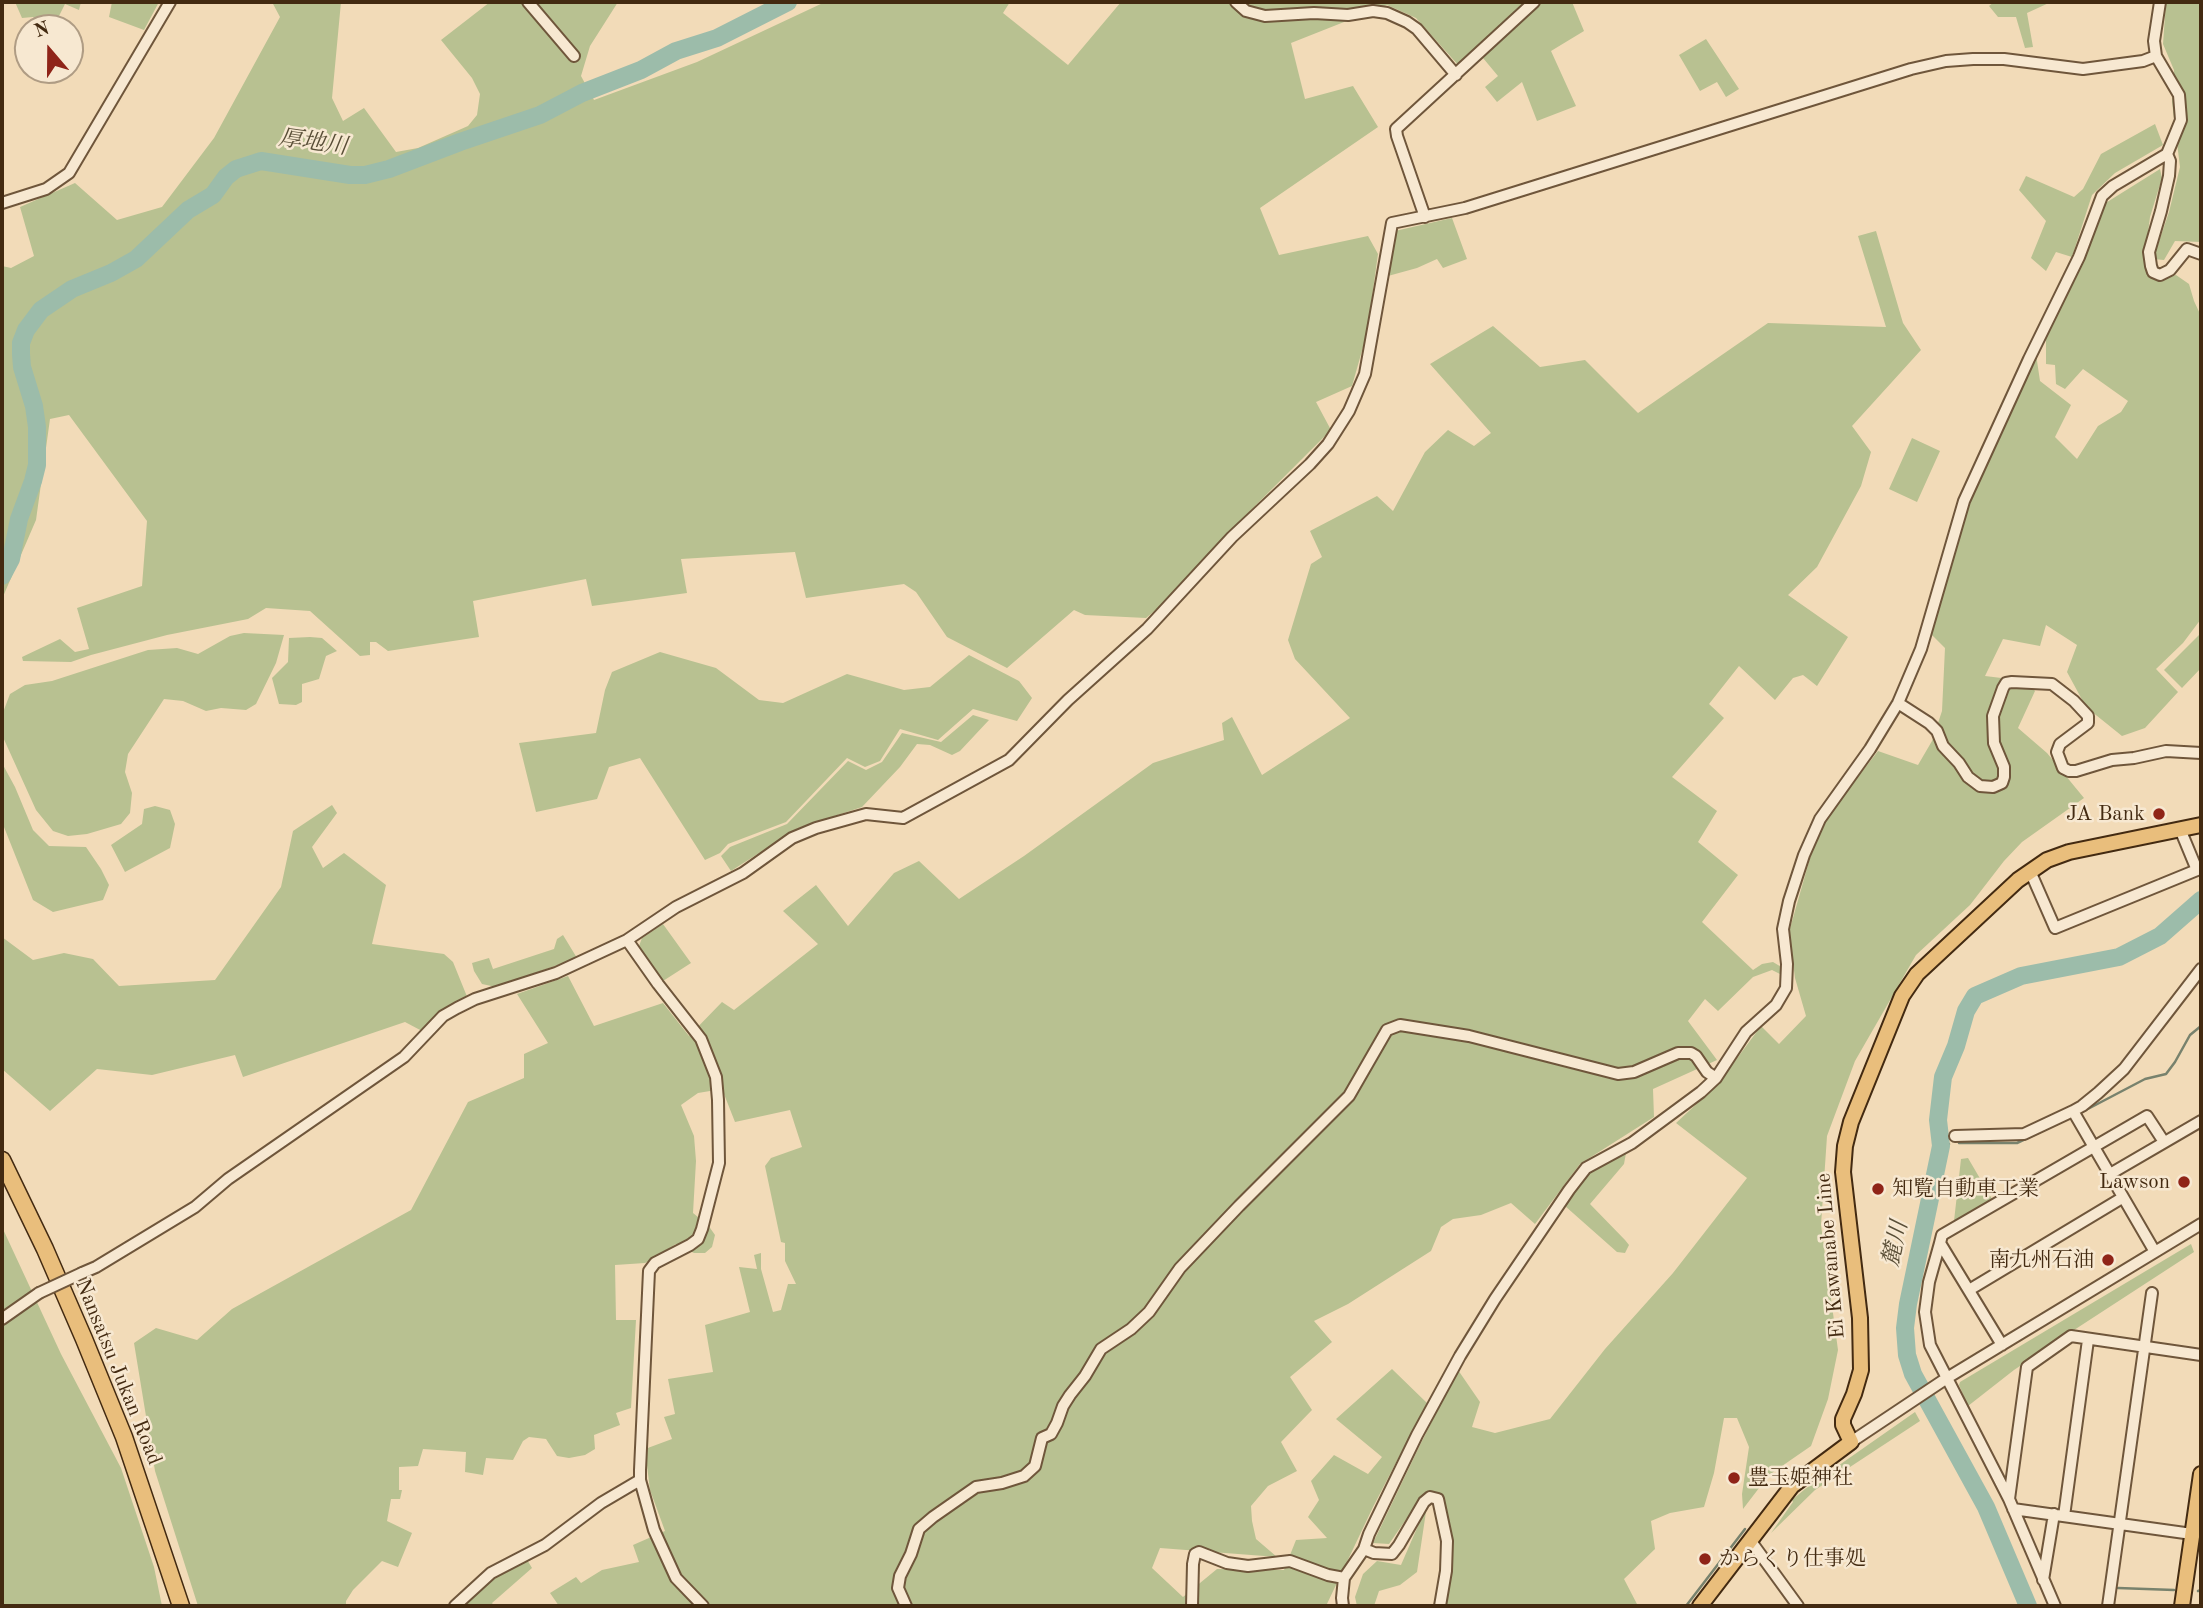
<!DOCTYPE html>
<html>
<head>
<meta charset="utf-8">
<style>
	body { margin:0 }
	#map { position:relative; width:2203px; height:1608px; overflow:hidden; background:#f2dbb8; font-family:"Old Standard TT",serif }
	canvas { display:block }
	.frame { position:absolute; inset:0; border:4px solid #432a11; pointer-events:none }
	.north { position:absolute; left:14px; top:14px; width:70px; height:70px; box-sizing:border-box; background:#f7e8d1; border:2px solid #af9c84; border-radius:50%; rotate:340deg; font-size:19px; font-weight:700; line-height:28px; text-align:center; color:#432a11 }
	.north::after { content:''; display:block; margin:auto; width:24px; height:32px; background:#8f2418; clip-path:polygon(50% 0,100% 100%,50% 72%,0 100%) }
</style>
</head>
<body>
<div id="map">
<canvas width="2203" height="1608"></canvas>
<div class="frame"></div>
<div class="north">N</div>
</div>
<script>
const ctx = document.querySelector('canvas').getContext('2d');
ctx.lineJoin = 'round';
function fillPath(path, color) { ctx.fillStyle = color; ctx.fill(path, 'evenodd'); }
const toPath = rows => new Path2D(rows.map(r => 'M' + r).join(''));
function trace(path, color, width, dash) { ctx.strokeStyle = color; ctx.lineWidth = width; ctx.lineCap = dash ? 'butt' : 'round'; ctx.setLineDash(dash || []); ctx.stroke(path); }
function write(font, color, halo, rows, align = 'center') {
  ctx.font = font + ' "Old Standard TT","Noto Serif JP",serif'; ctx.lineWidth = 5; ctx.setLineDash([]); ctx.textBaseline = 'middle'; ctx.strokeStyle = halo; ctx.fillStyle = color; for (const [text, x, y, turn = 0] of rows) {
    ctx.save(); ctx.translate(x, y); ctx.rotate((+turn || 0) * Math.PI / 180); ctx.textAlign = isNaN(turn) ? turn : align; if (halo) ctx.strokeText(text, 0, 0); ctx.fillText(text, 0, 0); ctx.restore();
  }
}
const green = toPath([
	[15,2,81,2,79,10,65,4,53,28,45,28,33,17,22,18],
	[112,2,159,2,144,30,109,17],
	[272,2,341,2,332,98,343,121,364,108,396,152,418,148,468,126,477,115,480,94,472,78,441,40,490,2,618,2,590,46,581,76,594,100,697,62,825,2,1010,2,1003,13,1068,65,1121,2,1527,2,1459,66,1416,18,1387,5,1291,43,1305,99,1353,86,1378,127,1260,208,1279,255,1368,236,1378,254,1367,333,1352,386,1316,402,1331,430,1222,539,1163,604,1146,618,1085,615,1074,610,1007,668,947,637,916,592,904,584,806,598,795,552,681,559,687,593,592,606,586,579,473,601,479,637,388,651,376,642,370,642,370,655,360,656,310,611,266,608,248,619,167,635,91,655,71,662,23,661,22,657,60,639,75,652,89,649,77,608,142,586,147,521,69,415,50,419,36,520,2,599,2,266,11,268,34,256,20,207,75,183,117,220,162,207,214,138,280,17],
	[1541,2,1572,2,1584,31,1551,51,1576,106,1537,121,1522,82,1497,102,1485,87,1498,76,1483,58],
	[1994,2,2051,2,2027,13,2033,47,2025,48,2016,17,1998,17,1989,6],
	[2166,2,2201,2,2201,242,2175,241,2164,260,2153,259,2169,212,2180,167,2172,102,2174,70,2163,44],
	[1706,39,1739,89,1726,97,1717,82,1700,91,1679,55],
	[2155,124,2163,145,2115,173,2092,195,2072,257,2056,252,2046,271,2031,258,2046,221,2019,190,2026,176,2074,197,2083,189,2101,154],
	[2160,169,2162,178,2150,217,2144,264,2151,276,2160,280,2176,275,2189,284,2194,301,2201,316,2201,619,2183,643,2156,669,2178,692,2145,728,2122,736,2086,707,2067,672,2077,645,2046,625,2040,646,2003,639,1985,676,2026,681,2035,691,2018,728,2047,753,2084,798,2022,842,2004,861,1970,905,1916,955,1855,1061,1827,1136,1821,1225,1838,1350,1828,1399,1811,1446,1769,1475,1743,1509,1742,1494,1749,1447,1737,1418,1724,1418,1714,1473,1704,1507,1670,1513,1651,1521,1655,1549,1624,1579,1638,1606,1445,1606,1453,1564,1449,1524,1441,1496,1427,1494,1416,1505,1389,1544,1373,1543,1420,1445,1458,1370,1480,1402,1472,1427,1495,1433,1550,1419,1605,1349,1673,1273,1747,1178,1676,1123,1718,1084,1761,1026,1779,1044,1806,1016,1795,978,1789,932,1812,851,1830,813,1878,751,1918,765,1932,741,1942,711,1945,648,1931,634,1970,499,2036,354,2040,381,2071,405,2055,437,2077,459,2098,426,2121,412,2128,401,2083,369,2065,389,2056,384,2055,365,2046,364,2046,337,2104,204],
	[1452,218,1467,259,1443,268,1437,259,1417,268,1388,276,1395,231],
	[1876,231,1903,323,1921,350,1852,426,1871,452,1861,486,1817,567,1788,595,1848,637,1817,686,1803,675,1793,678,1775,700,1739,666,1709,704,1724,718,1672,777,1717,811,1698,842,1738,875,1702,922,1753,970,1762,964,1773,962,1783,968,1784,976,1772,970,1753,977,1718,1011,1705,999,1688,1021,1717,1060,1653,1089,1654,1117,1580,1164,1535,1224,1511,1203,1481,1215,1453,1219,1441,1227,1431,1251,1348,1304,1314,1321,1332,1342,1290,1377,1312,1410,1281,1442,1297,1471,1268,1486,1251,1506,1252,1521,1256,1539,1277,1557,1160,1548,1152,1568,1183,1597,1217,1569,1284,1570,1296,1540,1327,1538,1308,1517,1319,1500,1311,1481,1334,1455,1368,1474,1382,1457,1336,1419,1392,1369,1427,1403,1373,1507,1326,1606,559,1606,550,1593,576,1577,581,1583,602,1570,639,1562,633,1545,665,1531,650,1490,645,1449,672,1439,664,1417,675,1414,668,1379,713,1372,705,1325,750,1312,739,1267,757,1269,754,1255,761,1253,761,1269,773,1312,781,1310,788,1284,796,1284,785,1261,785,1243,781,1242,765,1166,771,1158,802,1147,790,1110,735,1122,722,1089,698,1093,681,1105,694,1136,696,1161,693,1213,708,1225,715,1235,712,1247,705,1253,694,1253,676,1244,645,1263,615,1265,616,1320,636,1320,631,1408,616,1413,620,1425,594,1435,595,1449,585,1455,569,1458,557,1456,546,1439,529,1437,523,1441,513,1460,486,1458,483,1475,465,1472,466,1452,423,1449,418,1466,399,1467,399,1490,402,1490,400,1499,391,1499,387,1521,412,1533,398,1567,382,1561,353,1590,346,1601,346,1606,198,1606,155,1471,134,1343,156,1328,197,1340,232,1309,411,1210,468,1102,524,1078,524,1054,548,1043,517,994,568,976,594,1026,663,1003,689,1036,722,1002,734,1010,818,944,783,911,816,885,848,926,894,873,919,861,959,899,1024,856,1153,763,1224,740,1222,723,1232,717,1262,775,1350,718,1295,659,1288,640,1311,564,1322,557,1310,531,1377,496,1393,511,1425,452,1448,430,1474,446,1491,433,1430,364,1493,326,1540,367,1585,360,1638,413,1768,323,1886,327,1858,236],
	[1912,438,1940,451,1917,502,1889,489],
	[244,633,284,635,276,663,256,704,246,710,221,708,206,711,183,701,164,699,128,754,125,772,132,793,130,813,121,824,87,834,68,836,53,831,36,810,2,735,2,715,10,694,25,685,52,681,148,650,177,648,198,654,230,636],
	[2201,633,2201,668,2182,688,2164,670],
	[310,637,322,638,337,651,326,656,319,679,302,684,302,702,296,705,279,704,272,678,288,662,289,638],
	[660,652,716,668,759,700,783,703,847,674,904,690,930,687,969,655,1019,681,1032,698,1017,721,973,709,938,740,900,729,880,761,865,767,847,758,786,822,728,844,720,853,705,860,640,758,609,767,597,799,536,812,519,743,596,733,605,690,612,672],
	[973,715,989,720,960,751,952,755,930,745,917,744,900,767,862,807,798,828,731,871,721,856,730,847,787,824,848,761,866,770,882,762,902,733,941,742],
	[2,763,15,787,33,830,49,846,86,847,101,869,109,885,103,900,53,912,33,900,2,822],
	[332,805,337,813,312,847,323,868,344,853,386,885,372,944,444,954,453,962,468,999,440,1011,422,1031,405,1022,243,1077,235,1055,152,1075,97,1069,50,1111,2,1069,2,937,33,960,64,953,93,959,119,986,215,980,281,887,293,831],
	[155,806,170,810,175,824,170,848,125,872,111,845,142,824,144,809],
	[663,924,691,963,663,981,639,946,642,938],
	[563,935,577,958,496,987,482,984,474,971,472,963,489,958,493,969,554,949,557,939],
	[1626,1153,1624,1164,1590,1204,1625,1240,1629,1245,1625,1253,1617,1252,1565,1206,1590,1172],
	[1968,1158,1992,1199,1954,1221,1961,1159],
	[2,1227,61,1354,121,1468,154,1567,162,1606,2,1606],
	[2191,1244,2194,1252,2071,1332,2014,1370,1968,1406,1959,1385,1960,1382],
	[1915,1412,1920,1421,1815,1490,1771,1533,1793,1502,1792,1500,1805,1489],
	[1427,1505,1417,1572,1400,1585,1379,1591,1374,1606,1357,1606,1355,1597,1363,1574,1377,1561,1401,1565],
	[526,1558,532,1568,492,1603,494,1606,459,1606,482,1586]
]);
const stream = toPath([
	[2084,1111,2145,1079,2166,1074,2175,1062,2190,1035,2201,1026],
	[1959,1143,2017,1143,2061,1122],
	[1941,1146,1949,1144],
	[2118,1588,2174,1590],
	[2198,1591,2201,1590],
	[1686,1606,1745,1529]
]);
const river = toPath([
	[2,576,11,559,19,519,33,481,37,465,37,427,34,406,22,367,21,354,21,343,26,330,41,310,72,289,111,273,136,259,188,210,213,195,226,177,236,169,261,161,350,175,365,175,389,169,460,142,540,115,582,93,641,70,676,51,717,38,788,2],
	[2028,1606,1986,1507,1913,1374,1907,1355,1905,1328,1908,1304,1941,1146,1938,1120,1943,1077,1956,1046,1966,1011,1975,996,2021,976,2119,957,2160,936,2201,900]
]);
const minor = toPath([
	[528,2,574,56],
	[1236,2,1246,11,1265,16,1314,13,1348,15,1373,11,1387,13,1407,22,1417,29,1456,75],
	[2167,154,2170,161,2169,176,2161,211,2149,252,2151,266,2153,272,2160,275,2170,270,2187,249,2201,254],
	[2,203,46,189,69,173,170,2],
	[1425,217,1397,136,1396,129,1534,2],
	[1898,703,1929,723,1937,731,1943,746,1959,763,1968,777,1980,786,1993,787,2002,783,2004,777,2004,767,1994,743,1993,716,2003,688,2006,683,2012,682,2052,684,2074,701,2088,716,2088,723,2060,744,2057,752,2063,768,2069,771,2076,771,2112,760,2134,758,2166,751,2201,753],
	[2030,871,2055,928,2197,870,2180,829],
	[627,940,658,984,701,1039,716,1077,718,1100,719,1163,702,1229,698,1239,690,1245,655,1263,649,1271,640,1470,640,1480,654,1530,676,1578,703,1606],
	[1955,1136,2024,1134,2073,1111],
	[2110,1174,2201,1121],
	[1940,1243,1929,1282,1925,1312,1930,1345,2009,1499,2055,1606],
	[2155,1252,2073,1111,2082,1106,2098,1093,2124,1069,2201,969],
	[82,1273,96,1267,195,1207,228,1179,404,1057,443,1016,457,1008,475,999,556,973,627,940,676,907,743,873,792,838,816,828,866,814,903,818,1009,760,1068,700,1147,629,1232,537,1310,464,1328,444,1349,411,1365,374,1392,223,1465,208,1911,69,1946,61,1973,59,2004,59,2083,69,2143,61,2156,56],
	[1969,1290,2122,1198],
	[2,1319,39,1293],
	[2002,1345,1940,1243,1942,1235,2147,1116,2164,1142],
	[1851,1442,1947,1378,2201,1224],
	[2009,1499,2027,1367,2071,1336,2201,1355],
	[2013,1509,2192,1534],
	[2064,1516,2088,1340],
	[1750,1540,1798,1606],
	[1364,1549,1374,1553,1392,1554,1399,1545,1424,1502,1430,1497,1438,1499,1447,1541,1446,1571,1440,1606],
	[2043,1580,2054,1514],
	[455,1606,491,1573,545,1545,601,1503,640,1480],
	[906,1606,898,1588,900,1576,911,1554,919,1529,933,1517,976,1487,1002,1483,1024,1476,1035,1466,1042,1438,1051,1434,1057,1423,1063,1406,1070,1395,1085,1376,1101,1349,1131,1329,1149,1312,1180,1268,1239,1206,1349,1096,1387,1030,1400,1025,1469,1036,1618,1074,1634,1072,1678,1053,1691,1053,1696,1056,1707,1072,1716,1078],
	[1192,1606,1193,1564,1195,1554,1199,1552,1227,1563,1248,1566,1290,1561,1328,1575,1344,1578],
	[1343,1606,1342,1598,1344,1578,1364,1549,1369,1534,1417,1435,1460,1356,1495,1299,1569,1190,1586,1168,1632,1143,1701,1092,1716,1078,1746,1032,1776,1005,1786,988,1787,964,1783,929,1789,901,1804,855,1820,819,1870,749,1898,703,1921,649,1964,501,2029,359,2079,257,2102,196,2113,186,2167,154,2181,120,2179,95,2156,56,2154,41,2160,2],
	[2108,1606,2152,1293]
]);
const major = toPath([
	[1700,1606,1792,1486,1851,1442,1843,1425,1843,1419,1854,1394,1861,1370,1860,1318,1843,1172,1845,1146,1851,1122,1902,996,1917,974,2018,880,2047,860,2069,852,2201,825],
	[2182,1606,2201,1474]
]);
const highway = toPath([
	[2,1160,45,1249,84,1339,124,1437,181,1606]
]);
const minorBridge = toPath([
	[39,1293,82,1273]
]);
const markers = [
	[2159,814,7,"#8f2418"],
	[2184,1182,7,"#8f2418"],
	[1878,1189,7,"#8f2418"],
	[2108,1260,7,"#8f2418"],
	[1734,1478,7,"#8f2418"],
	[1705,1559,7,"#8f2418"]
];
const poiNames = [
	["JA Bank",2145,814],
	["Lawson",2170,1182],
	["知覧自動車工業",1892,1189,"left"],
	["南九州石油",2094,1260],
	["豊玉姫神社",1748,1478,"left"],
	["からくり仕事処",1719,1559,"left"]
];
const streetNames = [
	["Ei Kawanabe Line",1831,1256,-95],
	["Nansatsu Jukan Road",118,1372,68]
];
const waterNames = [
	["厚地川",313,143,8],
	["麓川",1896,1244,-78]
];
fillPath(green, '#b8c191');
trace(stream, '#78826d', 2.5);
trace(river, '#9cbcaa', 18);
trace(minor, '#6f563b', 14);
trace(major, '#432a11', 18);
trace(highway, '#432a11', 19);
trace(minor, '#f7e8d1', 10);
trace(major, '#e9be7c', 14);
trace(highway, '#e9be7c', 16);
trace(minorBridge, '#6f563b', 14, []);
trace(minorBridge, '#f7e8d1', 10);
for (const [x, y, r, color] of markers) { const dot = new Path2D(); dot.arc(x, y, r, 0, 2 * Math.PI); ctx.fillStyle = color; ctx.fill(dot); trace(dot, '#f7e8d1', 2.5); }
write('21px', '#432a11', '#f7e8d1', poiNames, 'right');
write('21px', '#432a11', '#f7e8d1', streetNames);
write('italic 23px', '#594e37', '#f7e8d1', waterNames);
</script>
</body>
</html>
